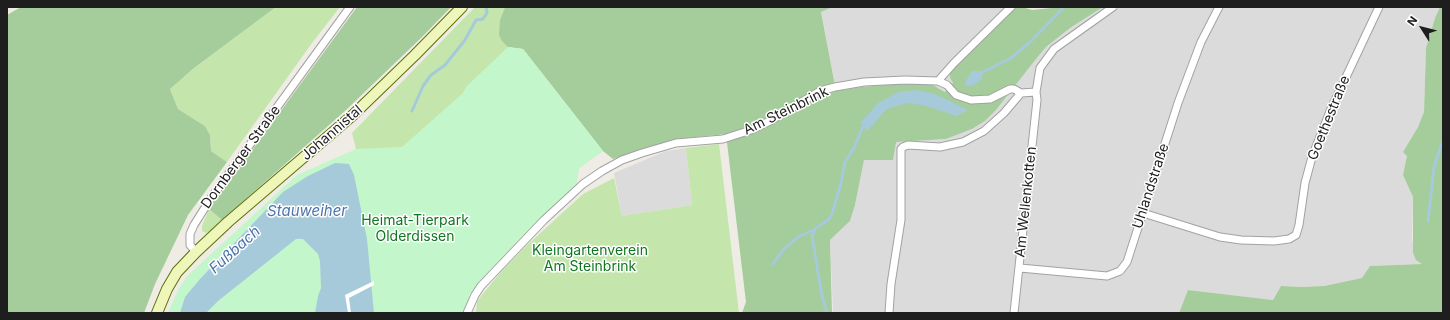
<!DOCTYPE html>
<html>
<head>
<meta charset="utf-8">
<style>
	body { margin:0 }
	#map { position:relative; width:1450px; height:320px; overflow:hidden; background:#eeece4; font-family:Inter,sans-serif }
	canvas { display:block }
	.frame { position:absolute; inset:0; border:8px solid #1e1e1e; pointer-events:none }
	.north { position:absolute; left:1402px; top:8px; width:40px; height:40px; -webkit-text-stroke:3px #fff; paint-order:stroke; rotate:306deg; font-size:11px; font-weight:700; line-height:16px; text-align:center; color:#1e1e1e }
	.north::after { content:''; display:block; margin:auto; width:14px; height:18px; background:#1e1e1e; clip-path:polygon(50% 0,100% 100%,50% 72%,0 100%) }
</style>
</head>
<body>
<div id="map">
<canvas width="1450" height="320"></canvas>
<div class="frame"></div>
<div class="north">N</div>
</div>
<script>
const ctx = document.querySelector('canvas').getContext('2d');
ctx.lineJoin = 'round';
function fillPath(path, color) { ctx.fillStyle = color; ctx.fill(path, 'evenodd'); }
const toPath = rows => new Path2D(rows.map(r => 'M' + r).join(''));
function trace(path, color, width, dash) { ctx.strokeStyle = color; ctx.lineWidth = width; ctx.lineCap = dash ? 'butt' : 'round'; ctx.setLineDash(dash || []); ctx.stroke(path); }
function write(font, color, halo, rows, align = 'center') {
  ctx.font = font + ' Inter,sans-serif'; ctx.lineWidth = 3; ctx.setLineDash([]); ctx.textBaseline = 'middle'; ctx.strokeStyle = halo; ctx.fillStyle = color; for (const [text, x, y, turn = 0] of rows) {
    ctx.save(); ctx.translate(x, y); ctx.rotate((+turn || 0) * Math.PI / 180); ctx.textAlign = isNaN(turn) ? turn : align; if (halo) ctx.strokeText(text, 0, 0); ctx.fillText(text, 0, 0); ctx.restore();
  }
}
const residential = toPath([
	[832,7,1015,7,955,66,950,78,953,83,945,92,939,88,912,83,861,87,836,91,821,11],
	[1103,7,1440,7,1435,18,1426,48,1424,112,1418,127,1403,152,1408,156,1403,175,1413,197,1412,240,1422,264,1370,266,1362,278,1324,286,1301,287,1281,286,1273,300,1188,290,1179,313,833,313,830,240,850,221,855,205,864,160,896,142,946,139,972,129,985,121,996,110,1036,59,1046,47,1070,28],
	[686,148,692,205,622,216,614,173,666,151]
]);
const grass = toPath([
	[276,7,340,7,312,43,227,162,211,151,210,135,205,126,178,109,170,89,194,68],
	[475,7,505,7,500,20,508,47,603,151,579,168,576,185,355,150,356,149,352,133],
	[719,144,739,313,476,313,477,301,500,273,524,248,583,194,614,178,622,216,692,205,686,148],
	[209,209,222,220,211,231,206,233,202,231,202,226]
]);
const forest = toPath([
	[21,7,276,7,194,68,170,89,178,109,205,126,210,135,211,151,227,162,188,215,155,284,144,313,7,313,7,15],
	[357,7,451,7,423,36,346,110,222,220,209,209],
	[505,7,832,7,821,12,836,91,861,87,912,83,931,84,945,92,953,83,950,78,950,74,955,66,1015,7,1022,7,1032,10,1062,7,1103,7,1070,28,1046,47,1036,59,996,110,985,121,972,129,946,139,896,142,893,160,864,160,855,205,850,221,830,240,832,313,742,313,746,302,726,134,676,139,613,159,603,151,523,49,508,47,502,41,499,35,500,20],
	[1440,7,1443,7,1443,313,1179,313,1188,290,1273,300,1281,286,1301,287,1324,286,1362,278,1370,266,1422,264,1416,260,1413,253,1413,197,1403,175,1407,156,1403,152,1418,127,1424,112,1426,48,1435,18]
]);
const park = toPath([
	[508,47,523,49,603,151,579,168,576,185,530,228,493,267,469,295,469,299,465,313,168,313,178,290,187,276,297,175,356,149,402,147,462,94,467,86]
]);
const water = toPath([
	[972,71,983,71,984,73,982,74,982,79,974,85,966,86,965,82],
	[916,90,935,94,968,110,956,116,927,106,907,103,887,109,867,131,860,123,878,103,898,92],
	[335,163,349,164,354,175,367,239,374,313,315,313,318,296,321,288,320,261,318,254,303,239,296,239,218,301,206,313,180,313,185,297,200,279,283,192,308,176]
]);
const pier = toPath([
	[374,281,374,285,349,298,351,313,348,313,345,295]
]);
const stream = toPath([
	[981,73,1011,58,1030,42,1064,7],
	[412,111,423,86,431,75,445,65,465,40,476,20,483,19,487,13,486,7],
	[1428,221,1434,167,1443,140],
	[773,264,784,249,798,237,815,229],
	[827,313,822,296,812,236,815,229,829,219,832,214,841,183,845,162,855,146,863,126,865,124]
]);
const minor = toPath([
	[938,81,954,63,1011,7],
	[1143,213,1220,237,1241,240,1274,241,1289,239,1296,235,1299,225,1305,183,1312,157,1331,109,1379,7],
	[196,252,190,245,190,234,194,225,211,198,350,7],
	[1020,268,1107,276,1120,271,1127,262,1178,103,1201,42,1219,7],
	[467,313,475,295,481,286,544,220,583,184,602,171,622,160,642,153,676,143,723,139,751,130,770,121,820,91,835,87,864,82,905,80,938,81,947,85,956,95,971,100,990,99,1010,89,1014,89,1021,93],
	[889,313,891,284,901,220,901,149,903,147,908,145,940,147,963,142,984,131,1004,113,1021,93,1036,92,1040,68,1054,49,1113,7],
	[1014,313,1037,100,1036,92]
]);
const secondary = toPath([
	[157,313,167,289,177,272,196,252,228,222,353,115,415,55,462,7]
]);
const streetNames = [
	["Am Steinbrink",786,111,-26],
	["Goethestraße",1329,118,-68],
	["Johannistal",332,133,-41],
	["Dornberger Straße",241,157,-54],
	["Uhlandstraße",1151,186,-72],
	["Am Wellenkotten",1026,202,-84]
];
const parkNames = [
	["Heimat-Tierpark",415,221],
	["Olderdissen",415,237],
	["Kleingartenverein",590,251],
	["Am Steinbrink",590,267]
];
const waterNames = [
	["Stauweiher",307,211],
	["Fußbach",235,250,-42]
];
fillPath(residential, '#dcdbdb');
fillPath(grass, '#c4e6ac');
fillPath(forest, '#a5cc9b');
fillPath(park, '#c3f7cb');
fillPath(water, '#a6cada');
fillPath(pier, '#fff');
trace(stream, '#a6cada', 3);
trace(minor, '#a2a2a2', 9);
trace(secondary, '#5c700a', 12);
trace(minor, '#fff', 7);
trace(secondary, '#eef6ba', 10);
write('14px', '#1e1e1e', '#fff', streetNames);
write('14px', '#107721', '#fff', parkNames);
write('italic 15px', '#4e74a9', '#fff', waterNames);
</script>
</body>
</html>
